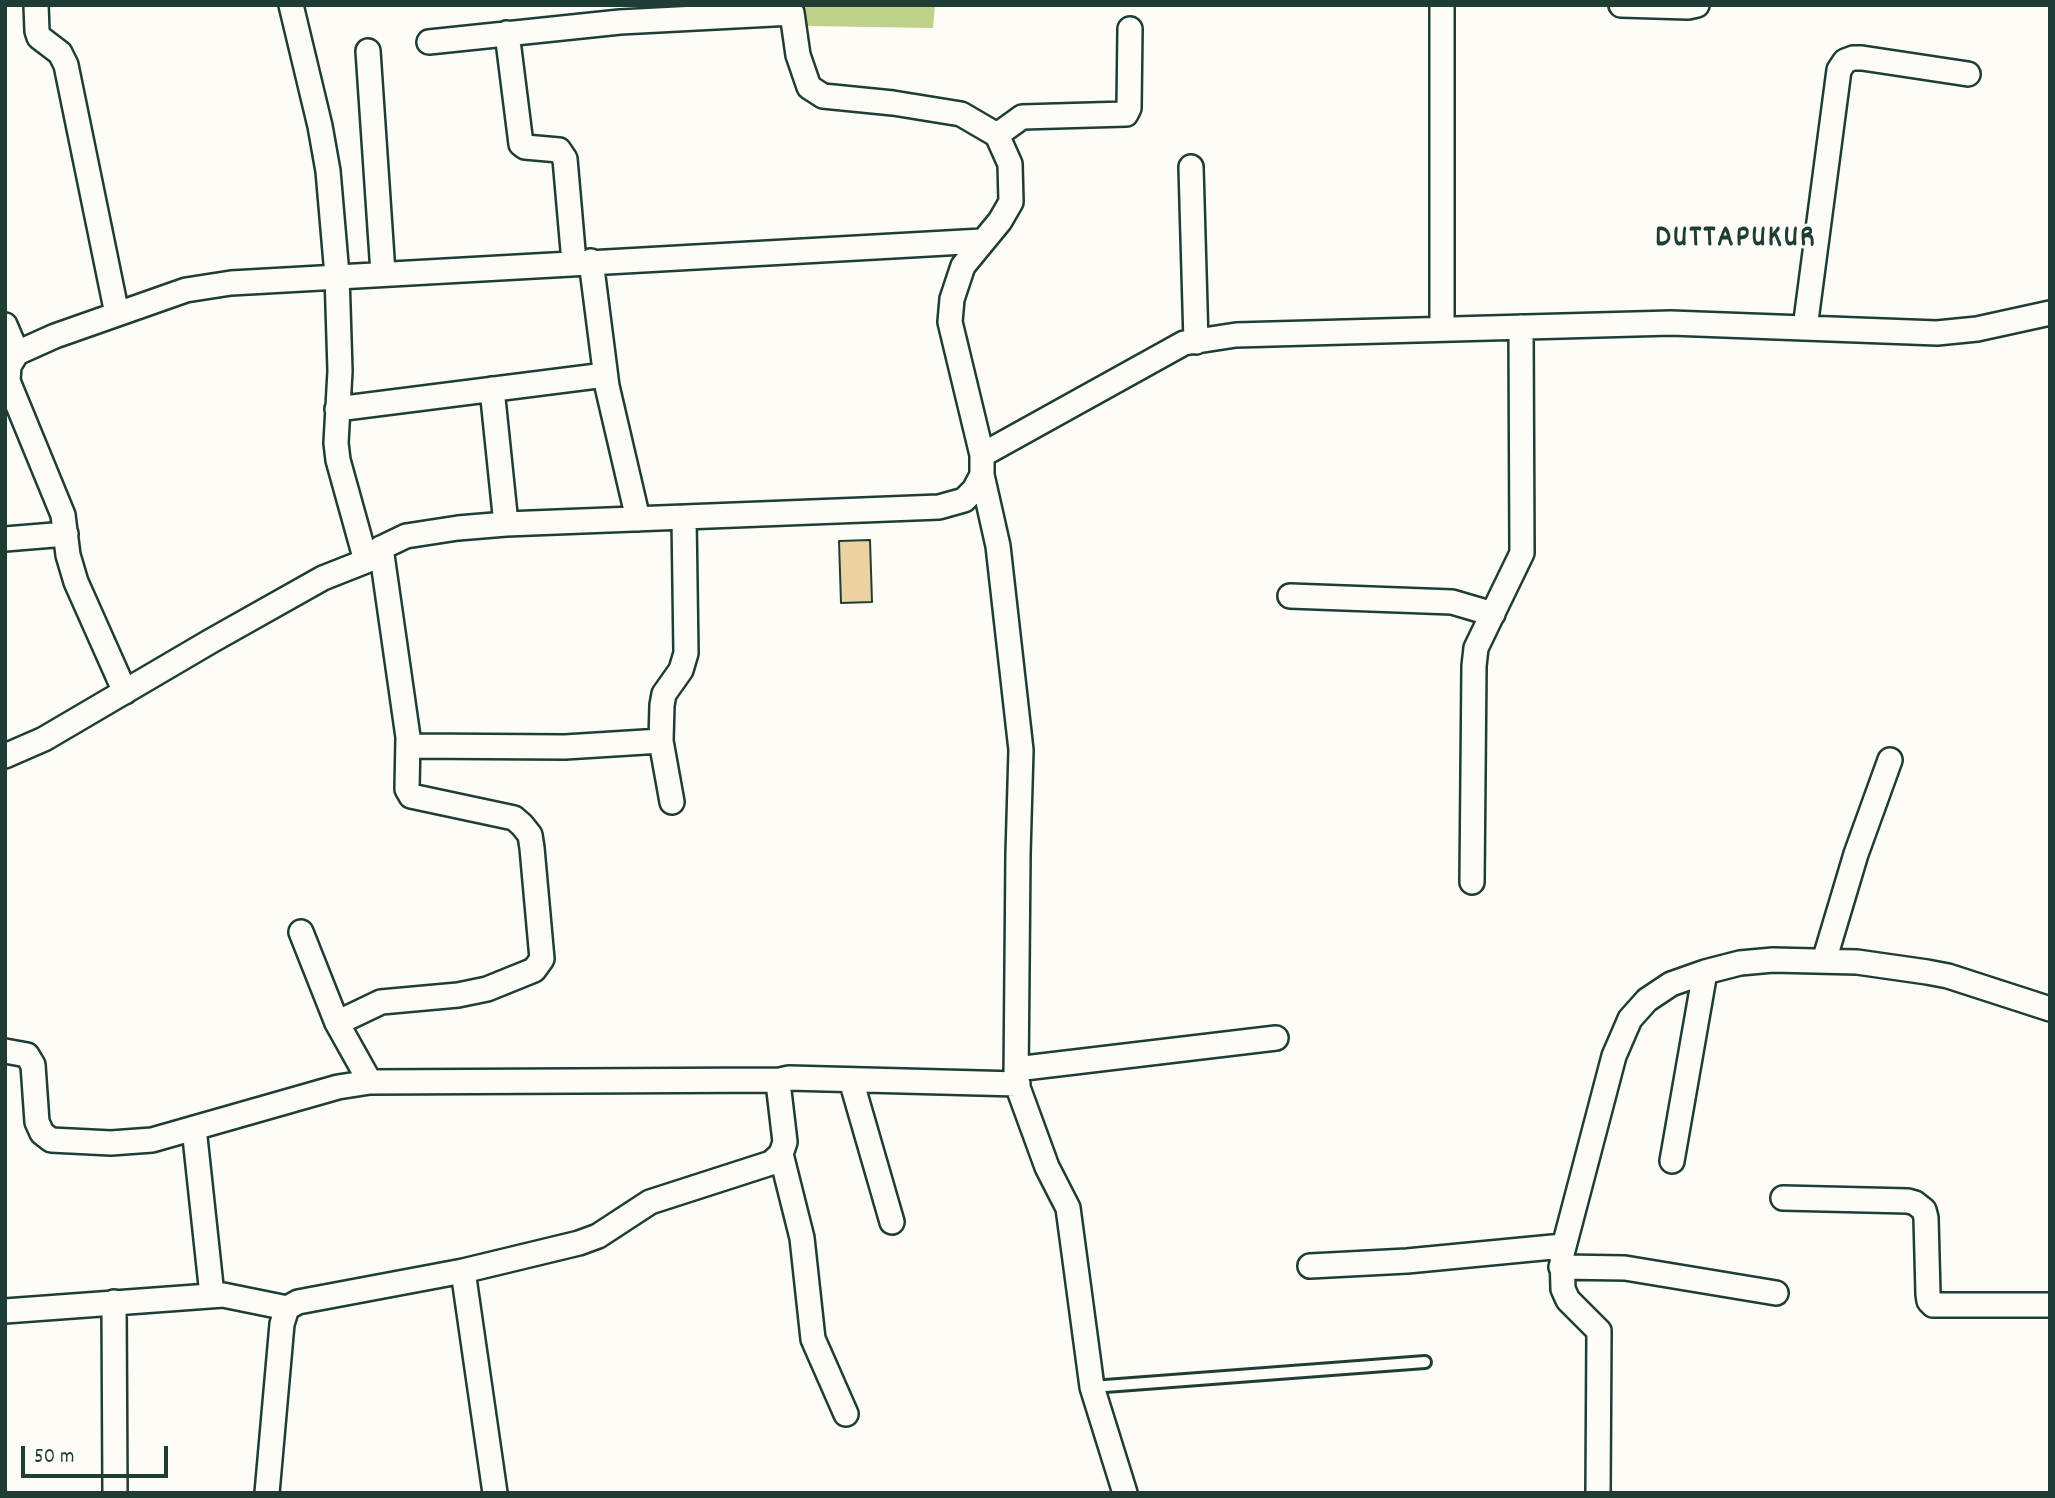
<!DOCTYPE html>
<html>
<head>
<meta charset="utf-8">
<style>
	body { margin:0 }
	#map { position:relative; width:2055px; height:1498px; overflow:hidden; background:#fdfcf7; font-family:Dekko,sans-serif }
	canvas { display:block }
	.frame { position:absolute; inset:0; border:7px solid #1f3d34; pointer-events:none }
	.scale { position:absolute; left:21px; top:1446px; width:147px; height:32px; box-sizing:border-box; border:4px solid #1f3d34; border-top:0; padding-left:9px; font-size:21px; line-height:24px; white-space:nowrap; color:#1f3d34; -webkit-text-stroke:5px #fdfcf7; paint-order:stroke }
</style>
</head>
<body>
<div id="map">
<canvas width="2055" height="1498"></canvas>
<div class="frame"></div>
<div class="scale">50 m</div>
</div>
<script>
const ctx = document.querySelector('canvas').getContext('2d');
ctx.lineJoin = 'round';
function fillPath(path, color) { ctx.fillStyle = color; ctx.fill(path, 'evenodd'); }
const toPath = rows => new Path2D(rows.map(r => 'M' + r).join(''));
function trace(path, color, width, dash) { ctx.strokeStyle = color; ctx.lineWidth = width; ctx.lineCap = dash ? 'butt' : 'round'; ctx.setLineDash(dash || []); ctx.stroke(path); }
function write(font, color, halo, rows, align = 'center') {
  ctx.font = font + ' Dekko,sans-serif'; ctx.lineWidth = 6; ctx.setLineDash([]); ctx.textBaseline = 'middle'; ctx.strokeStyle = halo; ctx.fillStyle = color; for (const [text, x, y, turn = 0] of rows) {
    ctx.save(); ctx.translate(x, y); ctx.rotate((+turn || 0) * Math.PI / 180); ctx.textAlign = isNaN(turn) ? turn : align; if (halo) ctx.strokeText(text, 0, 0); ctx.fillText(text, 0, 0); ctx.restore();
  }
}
const green = toPath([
	[803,5,935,5,933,28,807,26]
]);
const building = toPath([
	[870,540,872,602,841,603,839,541,870,540]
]);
const service = toPath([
	[1092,1387,1425,1362]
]);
const minor = toPath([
	[36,5,37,31,39,37,60,53,66,65,117,314],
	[291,5,320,126,328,171,337,275,340,371,336,443,338,460,366,561],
	[786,5,792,13,798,55,809,87,823,96,893,103,961,114,997,135,1010,164,1011,202,1000,221,963,266,952,299,950,322,982,455],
	[1621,5,1688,7,1697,5],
	[507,33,521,144,525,147,559,150,565,159,574,262],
	[429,42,620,22,792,13],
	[368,51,383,273],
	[997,135,1022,117,1126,114,1129,108,1130,29],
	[1191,167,1196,342],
	[591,261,607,386,638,519],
	[5,325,17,353],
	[1805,328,1839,70,1845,61,1853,58,1862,58,1968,74],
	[1442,329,1442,5],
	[492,389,506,524],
	[337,409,605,375],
	[982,475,998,546,1021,750,1018,854,1016,1082,1047,1167,1068,1208,1092,1387,1125,1493],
	[5,539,66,534],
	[1290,596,1452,602,1493,614],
	[125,692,76,582,68,555,63,515,8,381,9,366,17,353,55,336,186,290,231,283,982,241],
	[409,746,565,747,661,741],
	[5,756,44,739,211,641,323,578,366,561,381,548,406,536,458,528,506,524,939,507,964,500,974,490,982,475,982,455,1184,343,1236,335,1671,323,1937,333,1977,329,2050,313],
	[672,802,661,741,662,705,664,694,681,670,686,653,684,517],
	[1472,882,1474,666,1476,648,1522,553,1521,327],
	[301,932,337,1023,370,1082],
	[1824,961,1856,854,1890,760],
	[337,1023,381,1002,458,995,487,989,534,970,542,959,532,848,530,835,522,825,514,818,411,796,407,789,408,737,381,548],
	[5,1051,27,1055,33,1065,37,1122,42,1133,51,1140,111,1143,152,1140,338,1087,370,1082,780,1080],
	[1016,1069,1276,1038],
	[851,1080,892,1222],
	[194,1128,212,1295],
	[781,1154,802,1238,813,1339,846,1414],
	[1672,1161,1705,972],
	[1783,1198,1908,1201,1915,1203,1924,1210,1926,1218,1928,1294,1929,1301,1933,1305,2050,1305],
	[1310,1266,1407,1261,1563,1246],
	[1561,1267,1625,1268,1776,1293],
	[463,1271,495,1493],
	[114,1302,115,1493],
	[5,1311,223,1295,287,1308],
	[267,1493,282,1324,287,1308,298,1302,463,1271,579,1243,598,1236,650,1202,771,1163,781,1154,785,1142,779,1091,780,1080,789,1078,1018,1084],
	[1598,1493,1599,1331,1568,1300,1563,1289,1562,1254,1614,1056,1630,1019,1647,1000,1671,984,1705,972,1740,963,1773,960,1857,962,1927,972,1948,976,2050,1009]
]);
const districtNames = [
	["DUTTAPUKUR",1736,241]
];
fillPath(green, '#bdd288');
fillPath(building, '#ebd2a1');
trace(building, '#1f3d34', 2);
trace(service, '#1f3d34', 16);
trace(minor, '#1f3d34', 28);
trace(service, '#fdfcf7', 10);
trace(minor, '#fdfcf7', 23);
ctx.letterSpacing = '2px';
write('bold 30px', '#1f3d34', '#fdfcf7', districtNames);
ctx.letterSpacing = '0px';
</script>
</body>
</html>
